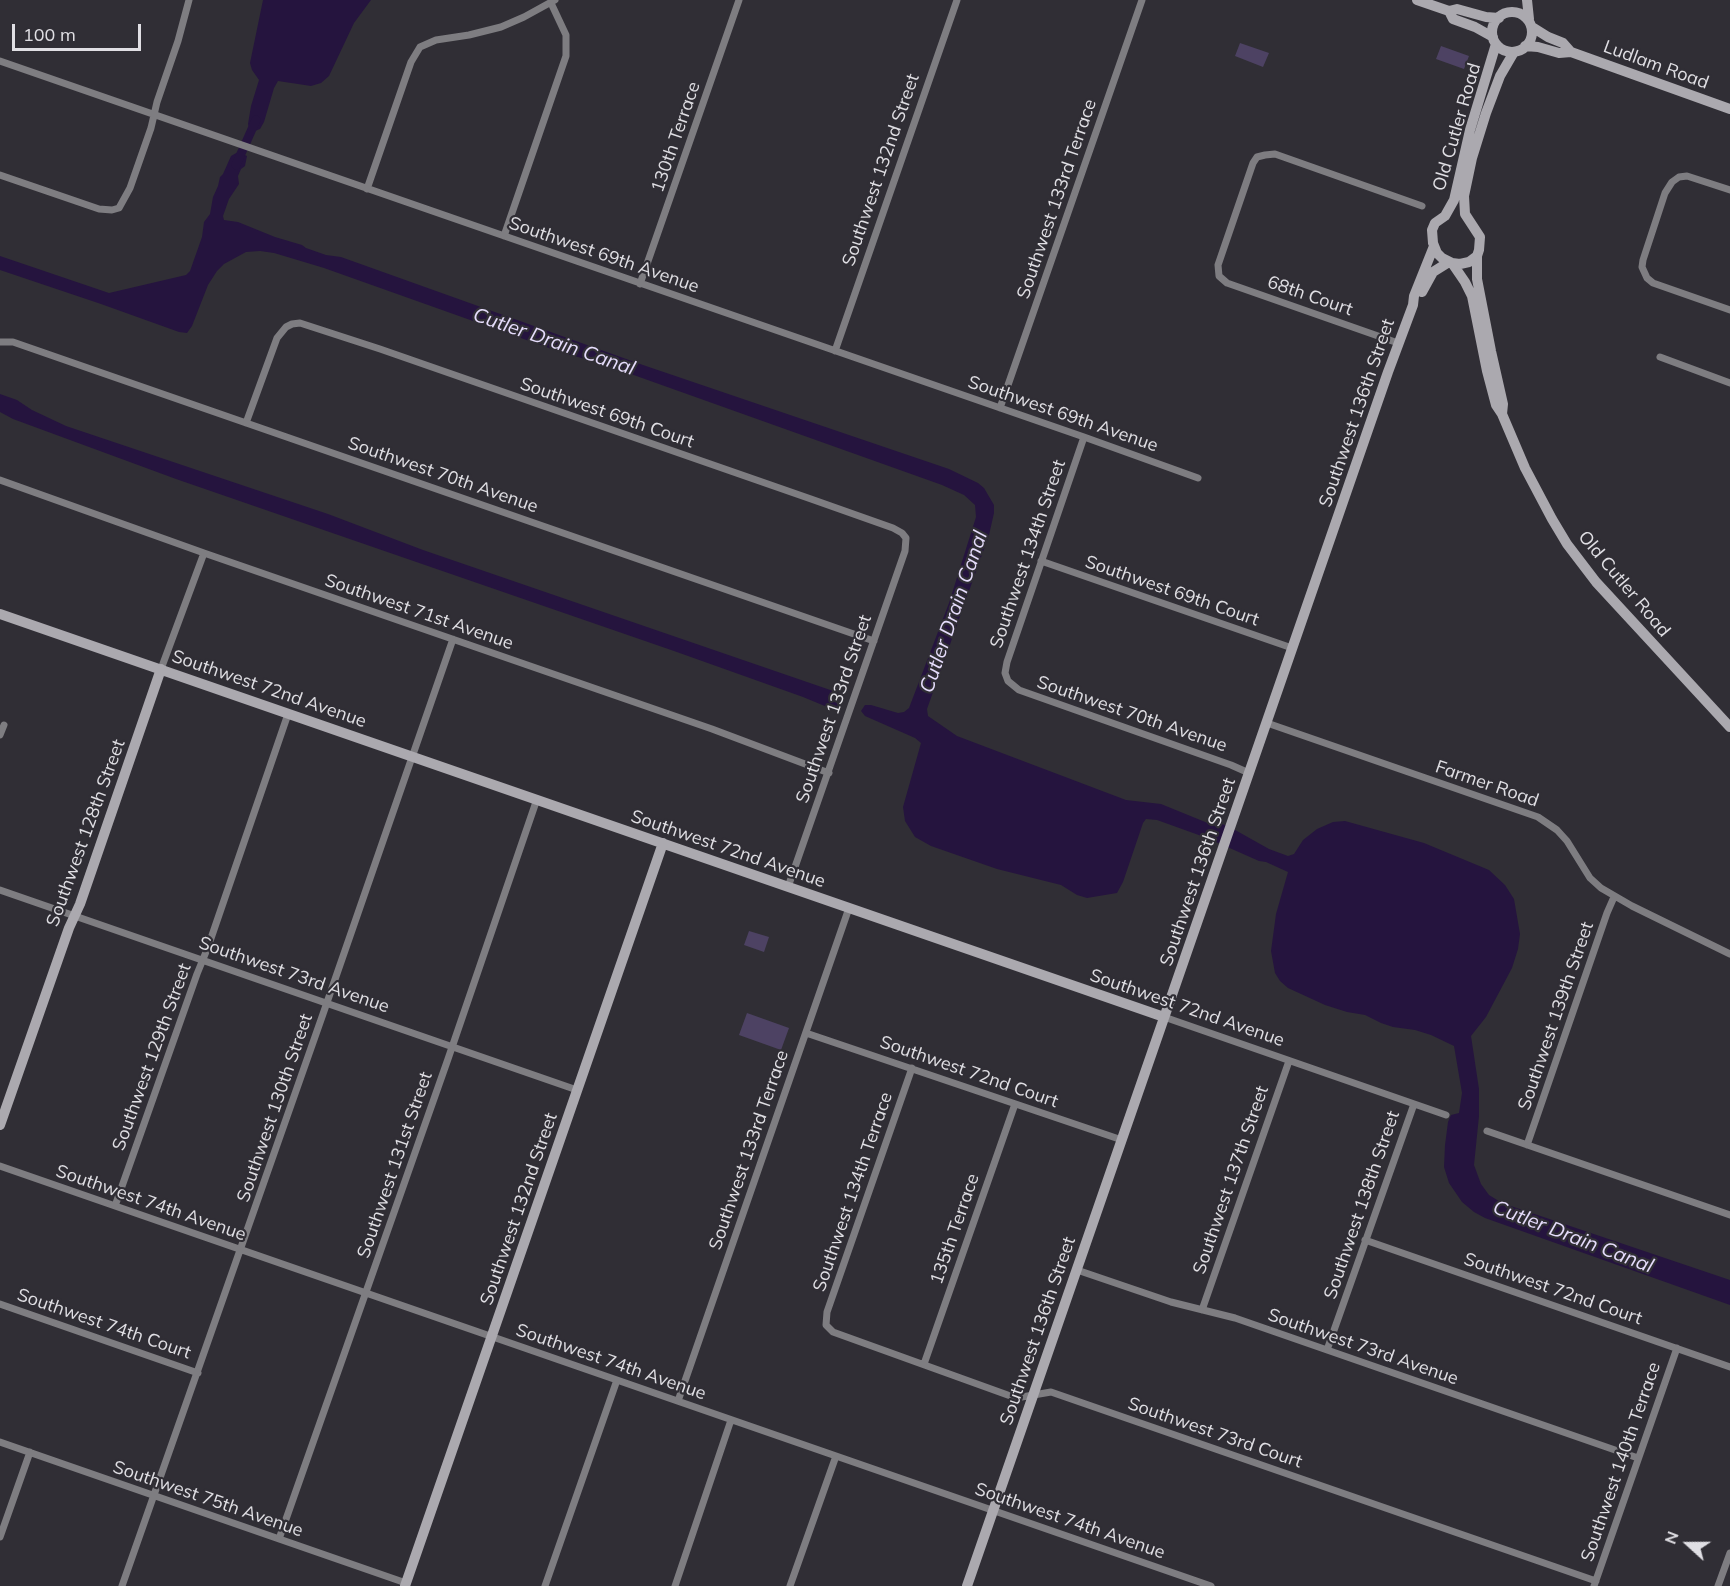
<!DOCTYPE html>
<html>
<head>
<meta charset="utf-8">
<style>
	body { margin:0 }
	#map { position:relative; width:1730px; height:1586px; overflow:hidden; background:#302e35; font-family:Mulish,sans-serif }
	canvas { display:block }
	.north { position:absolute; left:1658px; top:1514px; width:60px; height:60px; -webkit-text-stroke:4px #302e35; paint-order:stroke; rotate:291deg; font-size:16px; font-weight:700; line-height:24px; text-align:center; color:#e0dfe4 }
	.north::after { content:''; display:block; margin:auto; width:21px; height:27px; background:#e0dfe4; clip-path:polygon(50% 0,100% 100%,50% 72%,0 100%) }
	.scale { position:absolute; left:12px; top:24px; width:129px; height:27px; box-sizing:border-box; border:3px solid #e0dfe4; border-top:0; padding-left:8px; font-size:18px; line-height:21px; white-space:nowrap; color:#e0dfe4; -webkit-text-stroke:4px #302e35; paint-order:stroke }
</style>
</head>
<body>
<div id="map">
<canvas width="1730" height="1586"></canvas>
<div class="north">N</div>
<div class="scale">100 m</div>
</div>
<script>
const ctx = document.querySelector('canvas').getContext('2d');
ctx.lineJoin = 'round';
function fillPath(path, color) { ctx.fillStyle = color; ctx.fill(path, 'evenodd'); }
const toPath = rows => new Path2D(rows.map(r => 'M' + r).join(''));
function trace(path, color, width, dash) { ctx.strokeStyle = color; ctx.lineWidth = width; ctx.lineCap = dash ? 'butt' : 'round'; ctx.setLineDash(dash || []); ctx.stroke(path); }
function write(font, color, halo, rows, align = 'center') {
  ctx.font = font + ' Mulish,sans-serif'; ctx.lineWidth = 4.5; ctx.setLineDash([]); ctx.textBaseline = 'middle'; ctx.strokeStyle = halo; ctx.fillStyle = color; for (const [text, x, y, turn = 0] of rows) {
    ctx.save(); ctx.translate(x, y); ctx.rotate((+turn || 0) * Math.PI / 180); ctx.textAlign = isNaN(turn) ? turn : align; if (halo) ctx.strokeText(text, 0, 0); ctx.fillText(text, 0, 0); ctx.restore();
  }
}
const green = toPath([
	[1240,43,1269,53,1263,67,1235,56],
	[1441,46,1469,56,1464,69,1436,59],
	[749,931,769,937,764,952,744,945],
	[747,1013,789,1028,781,1050,739,1035]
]);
const water = toPath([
	[263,0,371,0,354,23,329,76,321,83,311,86,278,81,274,88,264,122,260,129,255,131,250,131,248,124,251,106,259,80,252,70,250,63],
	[238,152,247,156,245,166,241,169,238,176,239,184,229,199,223,216,224,220,238,222,275,237,302,245,306,248,326,255,341,257,643,365,949,469,978,483,984,488,994,505,994,513,989,535,927,709,928,716,957,736,1126,800,1161,804,1215,826,1218,827,1222,824,1228,826,1269,849,1288,856,1294,854,1303,840,1317,829,1333,822,1345,821,1424,843,1489,870,1505,885,1514,899,1520,934,1518,949,1512,968,1486,1017,1471,1036,1479,1089,1479,1116,1474,1165,1481,1184,1489,1195,1502,1203,1730,1280,1730,1305,1485,1218,1474,1212,1462,1202,1449,1183,1444,1167,1445,1145,1448,1122,1451,1115,1459,1113,1462,1093,1454,1046,1431,1035,1415,1030,1393,1027,1381,1023,1365,1015,1347,1012,1325,1005,1288,988,1280,981,1275,973,1271,951,1276,914,1288,872,1266,862,1259,861,1207,838,1157,820,1146,819,1143,823,1123,882,1117,893,1087,898,1077,895,1061,885,997,869,931,846,915,837,905,821,903,807,921,743,915,738,865,716,861,711,865,705,871,705,898,713,904,712,909,708,949,603,976,517,975,505,964,495,942,485,600,363,563,353,324,268,274,253,260,251,246,252,224,264,217,271,208,285,192,326,187,333,179,332,101,304,0,270,0,256,109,293,186,275,190,271,202,237,204,222,210,214,213,197,218,186,220,177,223,174,231,156],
	[0,394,17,400,32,410,66,426,328,514,423,550,839,693,844,696,841,707,832,709,803,697,674,651,176,479,13,419,0,412]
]);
const canal = toPath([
	[236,165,256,120]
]);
const street = toPath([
	[0,61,1084,437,1198,478],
	[0,175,99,209,112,210,119,208,130,188,151,128,157,102,178,41,189,0],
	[367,189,411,62,420,47,436,40,469,35,501,27,524,17,555,0],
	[1730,190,1687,176,1679,177,1672,182,1665,193,1643,260,1642,267,1647,278,1653,283,1730,310],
	[504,236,566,56,566,35,551,3],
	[640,284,739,0],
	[0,342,13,342,874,641],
	[1398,343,1227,283,1219,276,1218,265,1253,163,1257,157,1265,155,1275,154,1422,206],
	[835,351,957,0],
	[1660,357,1730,383],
	[1000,408,1142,0],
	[246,423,277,338,286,327,292,324,300,323,380,349,811,499,893,528,902,533,906,538,905,551,788,887],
	[1084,437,1007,662,1005,673,1008,681,1019,690,1231,765,1249,773],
	[0,480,204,553,712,729,829,773],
	[1041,561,1292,648],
	[161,669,204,553],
	[1267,723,1538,817,1557,830,1567,841,1590,878,1601,888,1632,906,1730,954],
	[0,735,4,725],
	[0,890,577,1090],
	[1164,1017,1446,1115],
	[806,1033,1122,1140],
	[912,1068,827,1312,826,1325,833,1332,1016,1398,1051,1392,1596,1581],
	[1487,1131,1730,1215],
	[1527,1145,1607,913,1614,897],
	[0,1166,1211,1586],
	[115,1206,197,974,208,947,288,714],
	[1365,1240,1730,1367],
	[1077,1270,1171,1302,1235,1318,1638,1458],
	[0,1304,198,1373],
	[1202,1310,1289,1061],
	[1327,1350,1414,1104],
	[924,1364,1015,1104],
	[678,1401,849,908],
	[0,1442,406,1583],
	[0,1537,30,1452],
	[279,1539,448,1059,537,799],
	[122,1586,323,1014,453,639],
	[545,1586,617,1380],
	[675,1586,731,1420],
	[790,1586,836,1456],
	[1594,1586,1677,1348],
	[1718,1586,1730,1553]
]);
const secondary = toPath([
	[1417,0,1449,11,1457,9,1486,17,1499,18],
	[1527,0,1529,19],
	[1449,11,1453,19,1475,27,1493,37],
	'1492 32a20 20 0 1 1 40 0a20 20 0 1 1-40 0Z',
	[1532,27,1548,37,1563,43,1571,52],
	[1496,44,1470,130,1454,200,1445,216,1435,223,1432,230,1433,243,1437,253,1442,258,1452,263,1460,264,1469,262,1477,256,1479,250,1480,237,1465,214,1464,196,1472,158,1486,113,1500,76,1514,52],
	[1525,46,1538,47,1559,53,1571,52,1730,109],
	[1477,256,1477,279,1491,351,1503,404,1502,414],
	[1452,263,1465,282,1472,296,1487,371,1496,405,1502,414,1525,468,1552,519,1567,544,1596,582,1730,727],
	[1422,292,1433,272,1449,262],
	[0,614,1164,1017],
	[0,1125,69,928,80,904,161,669],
	[405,1586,663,843],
	[967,1586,1388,372,1413,305,1414,296,1434,246]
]);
const streetNames = [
	["Ludlam Road",1656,65,20],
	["Old Cutler Road",1457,127,-74],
	["130th Terrace",676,137,-71],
	["Southwest 132nd Street",881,170,-71],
	["Southwest 133rd Terrace",1057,199,-71],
	["Southwest 69th Avenue",604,255,19],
	["68th Court",1310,296,19],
	["Southwest 69th Court",607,413,19],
	["Southwest 136th Street",1357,413,-71],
	["Southwest 69th Avenue",1063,414,19],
	["Southwest 70th Avenue",443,475,19],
	["Southwest 134th Street",1028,554,-71],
	["Old Cutler Road",1624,584,50],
	["Southwest 69th Court",1172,591,19],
	["Southwest 71st Avenue",419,612,19],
	["Southwest 72nd Avenue",269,689,19],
	["Southwest 133rd Street",834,709,-71],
	["Southwest 70th Avenue",1132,714,19],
	["Farmer Road",1487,784,19],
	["Southwest 128th Street",86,833,-70],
	["Southwest 72nd Avenue",728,849,19],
	["Southwest 136th Street",1198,872,-71],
	["Southwest 73rd Avenue",294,975,19],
	["Southwest 72nd Avenue",1187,1008,19],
	["Southwest 139th Street",1556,1016,-71],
	["Southwest 129th Street",152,1057,-70],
	["Southwest 72nd Court",969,1072,19],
	["Southwest 130th Street",275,1108,-71],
	["Southwest 133rd Terrace",749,1150,-71],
	["Southwest 131st Street",395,1165,-71],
	["Southwest 137th Street",1231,1180,-71],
	["Southwest 134th Terrace",853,1192,-71],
	["Southwest 74th Avenue",151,1203,19],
	["Southwest 138th Street",1362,1205,-71],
	["Southwest 132nd Street",519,1209,-71],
	["135th Terrace",955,1229,-71],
	["Southwest 72nd Court",1553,1289,19],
	["Southwest 74th Court",104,1324,19],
	["Southwest 136th Street",1038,1331,-71],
	["Southwest 73rd Avenue",1363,1347,19],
	["Southwest 74th Avenue",611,1362,19],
	["Southwest 73rd Court",1215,1433,19],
	["Southwest 140th Terrace",1621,1462,-71],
	["Southwest 75th Avenue",208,1499,19],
	["Southwest 74th Avenue",1070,1521,19]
];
const waterNames = [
	["Cutler Drain Canal",554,342,19],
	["Cutler Drain Canal",954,612,-71],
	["Cutler Drain Canal",1573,1237,21]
];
fillPath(green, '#4d4263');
fillPath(water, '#25143e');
trace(canal, '#25143e', 9);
trace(street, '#7e7d81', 7);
trace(secondary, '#aba9af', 10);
write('18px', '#e0dfe4', '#302e35', streetNames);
write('italic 20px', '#e6ddfc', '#302e35', waterNames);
</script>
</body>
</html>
